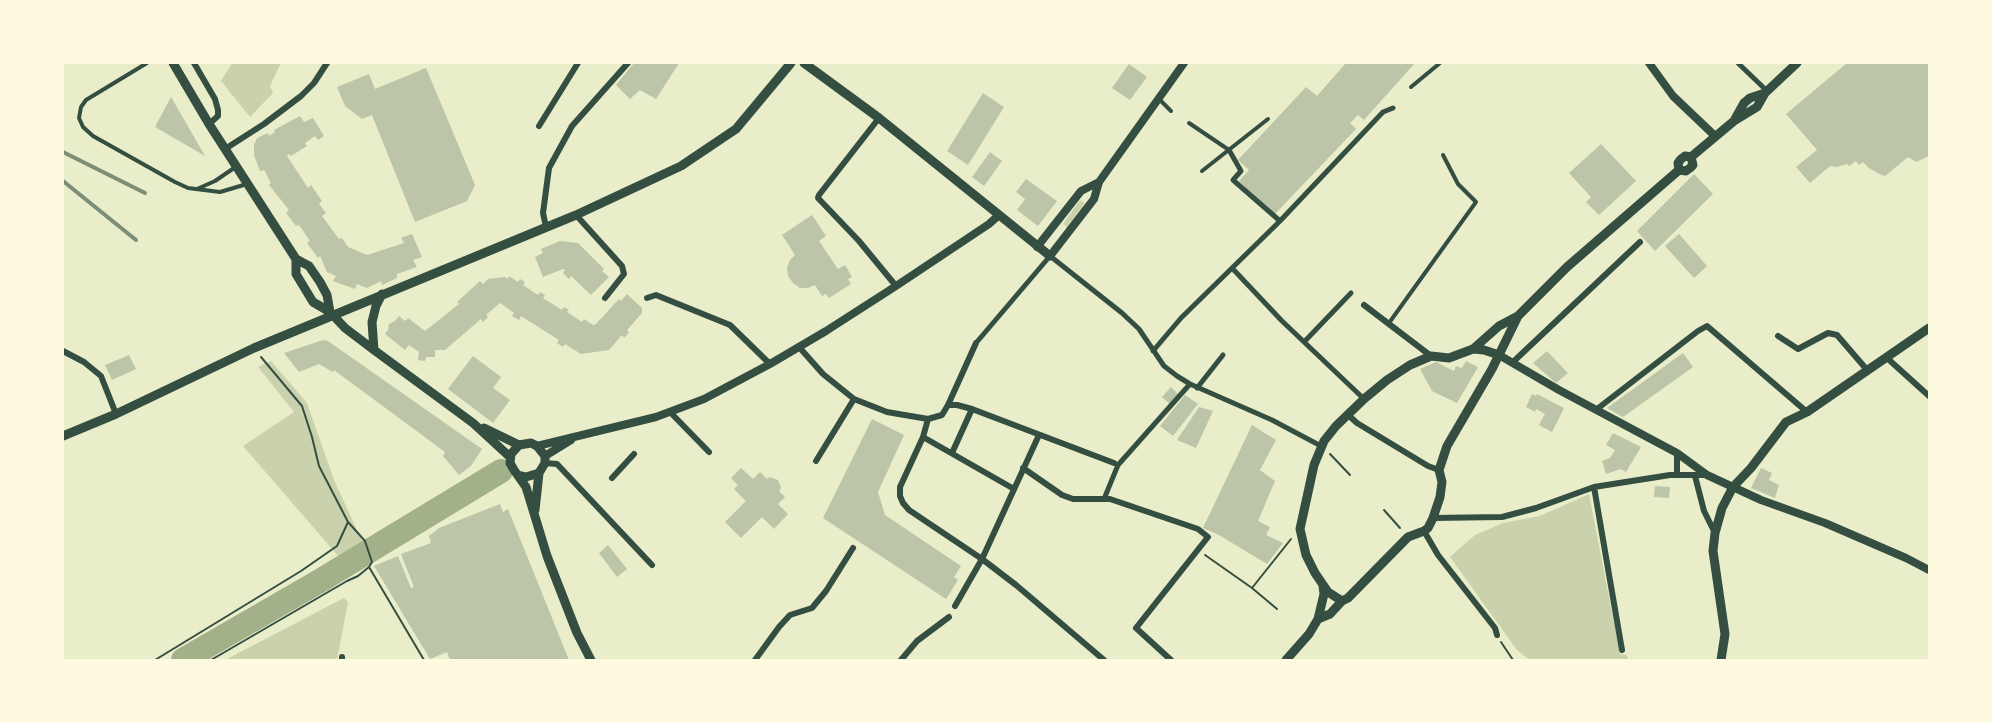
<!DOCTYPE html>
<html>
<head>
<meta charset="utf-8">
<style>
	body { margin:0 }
	#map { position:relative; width:1992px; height:723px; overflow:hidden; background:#e9edc9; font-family:"Crimson Pro",serif }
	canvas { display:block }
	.frame { position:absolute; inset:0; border:64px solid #fefae0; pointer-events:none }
</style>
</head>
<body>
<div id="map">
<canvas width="1992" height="723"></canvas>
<div class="frame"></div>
</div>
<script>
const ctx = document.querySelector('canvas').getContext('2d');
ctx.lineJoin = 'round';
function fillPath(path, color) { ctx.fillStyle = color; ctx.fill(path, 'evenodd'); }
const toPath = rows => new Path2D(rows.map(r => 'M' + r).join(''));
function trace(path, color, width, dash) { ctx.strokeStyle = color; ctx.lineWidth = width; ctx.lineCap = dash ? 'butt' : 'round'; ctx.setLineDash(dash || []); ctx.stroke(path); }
const green = toPath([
	[232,63,281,63,270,86,273,93,250,117,221,81],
	[1080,200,1085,203,1067,227,1063,224],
	[271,361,307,403,334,480,363,543,339,557,243,446,294,412,258,367],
	[1589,494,1620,654,1627,655,1628,660,1530,660,1517,650,1450,557,1475,535,1503,523,1540,516],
	[344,598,348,602,337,660,225,660]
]);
const river = toPath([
	[183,660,318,582,501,471]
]);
const building = toPath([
	[634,63,679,63,656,99,640,90,630,99,616,85],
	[1346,63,1415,63,1364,120,1358,115,1350,123,1356,129,1274,215,1239,181,1249,170,1238,160,1306,87,1317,96],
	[1847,63,1929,63,1929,156,1916,162,1908,157,1885,176,1879,174,1869,168,1863,162,1859,165,1856,161,1849,166,1847,164,1837,167,1830,166,1810,183,1796,167,1817,150,1786,114],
	[1129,64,1147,77,1130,100,1112,88],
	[426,68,475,185,467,201,415,222,372,115,362,119,345,106,337,87,369,74,375,89],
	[983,93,1004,107,968,165,947,151],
	[171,97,205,156,155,127],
	[300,116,304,122,313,118,324,136,318,140,315,136,305,143,307,146,291,156,289,154,287,156,308,188,311,185,322,201,319,204,326,213,322,216,339,239,342,238,348,247,367,255,404,243,401,238,412,234,422,257,413,260,417,267,397,274,397,278,382,285,381,281,367,288,357,284,355,289,333,281,336,276,327,272,321,258,320,256,318,258,307,243,310,241,299,225,296,226,286,213,289,210,269,185,271,183,264,170,260,171,254,155,254,145,257,138,268,133,269,136,275,132,274,130],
	[1601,144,1636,181,1599,215,1586,202,1591,197,1569,173],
	[990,152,1002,161,984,186,972,177],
	[1694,174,1713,194,1655,251,1637,231],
	[1026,179,1057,201,1038,226,1017,210,1025,199,1016,192],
	[812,215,826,236,819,241,838,269,845,265,852,277,848,279,851,284,829,298,826,294,822,296,815,285,808,288,800,288,793,283,788,276,787,268,790,260,795,255,782,235],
	[1679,234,1707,266,1694,278,1665,246],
	[560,241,578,243,604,269,602,271,609,277,591,295,571,276,569,279,563,273,565,270,563,269,543,277,535,257,543,253,541,249],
	[509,276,518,282,520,279,525,282,523,285,538,295,540,292,545,295,543,298,562,310,564,307,569,310,567,312,582,322,584,319,593,325,596,324,619,299,621,301,627,294,642,308,642,313,627,330,629,332,624,338,622,335,609,350,581,354,565,344,563,347,557,343,559,340,521,316,519,320,512,316,514,313,500,303,486,315,488,317,483,322,481,319,445,350,435,350,435,357,426,357,425,361,418,360,419,352,409,345,405,350,385,334,388,330,389,324,395,321,399,316,405,321,408,318,425,331,459,304,457,302,480,281,483,284,488,279,505,277,508,279],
	[323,340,328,341,482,449,471,466,459,475,443,456,445,452,334,370,333,372,319,364,299,372,284,353],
	[1547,351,1568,373,1556,383,1533,363],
	[1683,353,1693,367,1623,417,1607,408],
	[129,355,136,369,112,380,105,365],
	[473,356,501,377,493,388,510,400,493,423,448,389],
	[1466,361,1478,367,1457,403,1432,391,1420,369,1436,362,1454,371,1456,366,1462,368],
	[1171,387,1178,394,1170,404,1162,397],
	[1532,394,1536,396,1537,394,1564,408,1552,432,1539,425,1545,414,1536,409,1535,412,1526,407],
	[1185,395,1198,404,1173,436,1160,426],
	[1199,407,1213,411,1196,448,1177,440],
	[872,419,904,435,878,492,885,515,961,566,954,577,958,580,946,599,823,518],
	[1252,425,1276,440,1260,470,1275,481,1258,521,1270,527,1266,535,1283,543,1267,564,1219,535,1203,528],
	[1613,433,1641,447,1626,472,1621,469,1606,474,1602,461,1610,458,1615,450,1606,445],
	[741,468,753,479,760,472,767,479,770,477,778,480,781,488,779,491,785,497,778,504,788,514,774,529,762,517,741,538,725,522,746,501,734,489,738,485,731,478],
	[1761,468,1772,473,1769,480,1779,485,1775,498,1751,488],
	[1655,486,1670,487,1669,498,1654,497],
	[500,504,503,512,508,509,569,660,450,660,447,652,430,659,374,566,398,556,411,588,414,587,401,554,431,543,429,536,439,528],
	[608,545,627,569,617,577,599,553]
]);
const path = toPath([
	[261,357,302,406,312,437,319,466,348,522,365,541,372,562,369,567,424,660],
	[1330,454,1350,475],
	[1384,510,1400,528],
	[1205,555,1252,588,1277,609],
	[1252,588,1291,539],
	[1501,642,1513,660],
	[155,660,301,571,337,546,348,522],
	[211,660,347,581,358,576,369,567]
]);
const service = toPath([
	[147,63,86,100,81,107,79,118,83,127,93,136,175,182,188,188,220,192,247,184],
	[1411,87,1440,63],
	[1159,99,1171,111],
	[1189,123,1229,150],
	[1202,171,1268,119],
	[197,189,215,181,237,166],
	[1389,323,1476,202,1458,184,1443,155]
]);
const pedestrian = toPath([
	[1738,63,1767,91],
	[1229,150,1241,171,1233,180,1280,221],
	[1232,268,1282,321,1364,399],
	[1304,342,1351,293],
	[976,343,1050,256,1122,313,1139,329,1164,366,1177,376,1190,384,1272,420,1321,446],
	[1153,351,1181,318,1280,221,1383,112,1393,108],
	[1197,388,1223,355],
	[1104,499,1118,465,1190,384]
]);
const minor = toPath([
	[194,63,215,99,218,110,218,116,209,124],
	[879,118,819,195,818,198,859,241,896,286],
	[539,126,578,63],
	[225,149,264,124,301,96,314,83,327,63],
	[576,215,622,266,624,274,605,298],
	[546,227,543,213,549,168,572,126,628,63],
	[647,298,656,295,730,325,770,364],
	[1364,305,1431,356],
	[1778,336,1798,349,1828,333,1837,335,1868,371],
	[799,347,823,374,854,399,887,412,928,419,942,415,948,405,976,343],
	[63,351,84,362,101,376,116,414],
	[1887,358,1929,396],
	[1513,362,1640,242],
	[948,405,957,405,972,409,1114,463],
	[1597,409,1698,331,1707,326,1807,412],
	[670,412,709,452],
	[1347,414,1357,423,1428,466,1439,470],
	[928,419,923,437,900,487,900,496,903,503,909,510,982,559,1016,585,1104,660],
	[923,437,1014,489],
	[952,453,972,409],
	[816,461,854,399],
	[545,463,557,464,652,565],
	[1023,468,1062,495,1073,499,1110,499,1198,529,1208,537,1136,628,1171,660],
	[1677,475,1677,453],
	[1695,476,1704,511,1715,533],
	[612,478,634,454],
	[1594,487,1622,650],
	[1433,518,1502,517,1536,508,1594,487,1670,475,1707,475],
	[1424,531,1438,555,1495,628,1497,635],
	[955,606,982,559,1039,435],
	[342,660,342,657],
	[755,660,779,627,790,615,812,608,826,591,853,548],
	[901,660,917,641,949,617]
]);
const tertiary = toPath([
	[1649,63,1673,96,1715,136],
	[1037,247,1081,191,1099,182],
	[1050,256,1094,199,1099,182,1184,63],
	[1499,355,1559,390,1677,453,1707,475,1761,500,1825,523,1906,558,1929,570],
	[537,446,656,417,704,399,770,364,826,331,896,286,989,224,999,215],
	[545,456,571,440]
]);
const secondary = toPath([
	[173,63,209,124,296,259,309,266,320,282,327,295,330,312],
	[804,63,879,118,1050,256],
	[1735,119,1744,103,1750,98,1765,93],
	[1691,157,1734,121,1757,107,1765,93,1797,63],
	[1679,170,1678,163,1681,159,1685,156,1691,157],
	[296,259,296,274,313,302,330,312,345,328,374,350,473,423,510,457],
	[1473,349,1499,326,1518,316,1567,267,1679,170,1686,171,1690,168,1693,165,1691,157],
	[374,350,372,322,376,306,382,294],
	[484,428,519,445],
	[63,436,116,414,254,348,576,215,681,166,736,129,791,63],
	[518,475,526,477,539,473,545,463,545,456,537,446,531,443,519,445,511,454,510,463,514,470,526,487,547,556,577,633,591,660],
	[535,510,539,473],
	[1342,601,1328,592,1315,573,1306,555,1300,529,1314,465,1324,441,1336,426,1364,399,1387,380,1410,365,1431,356,1449,358,1473,349,1484,350,1499,355],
	[1318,619,1330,614,1342,601,1348,598,1408,537,1424,531,1428,528,1433,518,1440,497,1442,482,1439,470,1447,446,1492,369,1518,316],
	[1286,660,1309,634,1318,619,1324,594,1323,586],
	[1721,660,1725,634,1713,551,1715,533,1722,508,1733,487,1751,468,1786,422,1807,412,1929,328]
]);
const rail = toPath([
	[63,152,145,193],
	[63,181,136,240]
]);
fillPath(green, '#cad2ad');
trace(river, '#a3b18a', 24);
fillPath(building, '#bcc5a7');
trace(path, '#344e41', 2);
trace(service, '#344e41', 4);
trace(pedestrian, '#344e41', 5);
trace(minor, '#344e41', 6);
trace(tertiary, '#344e41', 8);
trace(secondary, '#344e41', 9);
trace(rail, '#7c8e77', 4);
</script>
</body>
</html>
